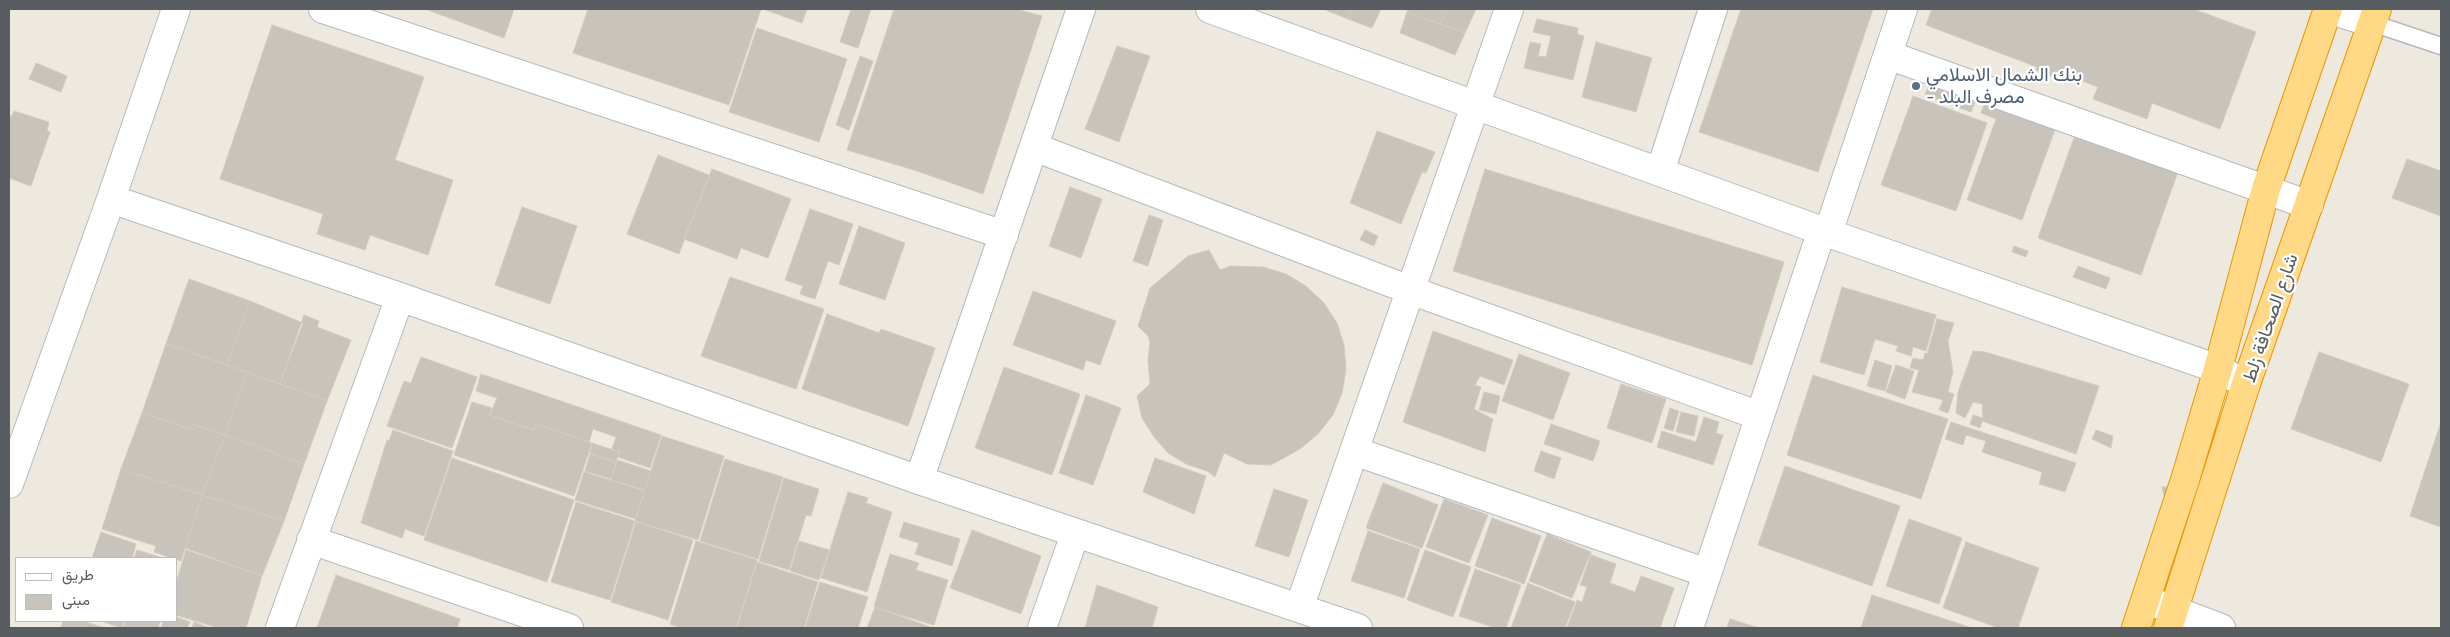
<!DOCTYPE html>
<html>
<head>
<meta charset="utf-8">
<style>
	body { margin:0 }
	#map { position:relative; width:2450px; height:637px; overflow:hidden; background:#ede9df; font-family:"Exo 2",Vazirmatn,sans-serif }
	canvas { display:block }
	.frame { position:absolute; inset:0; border:10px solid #585d62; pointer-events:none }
	.legend { position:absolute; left:15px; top:557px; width:162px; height:65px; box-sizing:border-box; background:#fff; border:1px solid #bcbec0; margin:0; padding:6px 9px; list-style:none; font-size:15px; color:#585d62 }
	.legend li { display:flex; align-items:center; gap:10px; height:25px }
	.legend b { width:25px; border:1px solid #bcbec0 }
</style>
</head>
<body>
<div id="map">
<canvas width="2450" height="637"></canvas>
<div class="frame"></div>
<ul class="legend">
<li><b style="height:6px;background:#fff"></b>طريق</li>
<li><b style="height:14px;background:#c8c4bc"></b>مبنى</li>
</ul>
</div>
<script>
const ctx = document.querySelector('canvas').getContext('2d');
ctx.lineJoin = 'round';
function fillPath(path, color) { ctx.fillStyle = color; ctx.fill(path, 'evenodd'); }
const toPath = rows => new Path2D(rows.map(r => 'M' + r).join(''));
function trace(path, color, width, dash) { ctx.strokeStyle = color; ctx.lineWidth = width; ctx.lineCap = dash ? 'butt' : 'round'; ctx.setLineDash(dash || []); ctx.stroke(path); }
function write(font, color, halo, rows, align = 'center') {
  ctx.font = font + ' "Exo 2",Vazirmatn,sans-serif'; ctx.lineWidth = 4.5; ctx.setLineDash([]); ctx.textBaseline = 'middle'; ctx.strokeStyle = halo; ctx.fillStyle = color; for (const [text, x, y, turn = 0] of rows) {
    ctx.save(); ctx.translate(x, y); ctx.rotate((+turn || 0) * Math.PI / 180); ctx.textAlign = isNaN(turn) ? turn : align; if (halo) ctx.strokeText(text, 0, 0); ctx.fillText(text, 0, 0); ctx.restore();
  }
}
const building = toPath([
	[425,9,514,9,504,38,425,9],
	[588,9,761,9,729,105,573,53,588,9],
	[763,9,807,9,802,23,763,9],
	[851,9,871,9,858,48,840,42,851,9],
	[894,9,1016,9,1042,16,983,194,914,170,847,150,894,9],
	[1323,9,1352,9,1348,19,1323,9],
	[1352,9,1381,9,1372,28,1348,19,1352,9],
	[1408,9,1447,9,1441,24,1407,12,1408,9],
	[1447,9,1476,9,1465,33,1441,24,1447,9],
	[1741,9,1873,9,1818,172,1699,132,1741,9],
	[1932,9,2193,9,2256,32,2220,129,2152,103,2147,119,2093,99,2098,87,2056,71,2054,77,2036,70,2037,67,1926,25,1932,9],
	[1407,12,1465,33,1455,55,1400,33,1407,12],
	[1537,19,1578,28,1577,34,1584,36,1573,80,1524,68,1530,42,1541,44,1538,56,1546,57,1551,36,1533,32,1537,19],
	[272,25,424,77,395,160,453,180,428,255,370,235,365,250,317,234,323,214,220,179,272,25],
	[757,28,847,59,819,142,729,112,757,28],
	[1596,42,1652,58,1636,112,1582,97,1596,42],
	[1117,46,1150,56,1119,142,1085,129,1117,46],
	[860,56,873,61,849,130,836,125,860,56],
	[36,63,67,76,61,92,29,79,36,63],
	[1930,82,1976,99,1971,112,1925,95,1930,82],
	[1913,96,1987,123,1956,211,1881,185,1913,96],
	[1986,99,2057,124,2022,220,1967,200,1996,119,1981,113,1986,99],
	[14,111,49,122,47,131,50,132,31,186,9,178,9,116,11,117,14,111],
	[1377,131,1435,152,1426,173,1422,172,1401,224,1350,203,1377,131],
	[2076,132,2179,169,2141,275,2038,238,2076,132],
	[658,155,709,175,679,254,627,234,658,155],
	[2407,159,2441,171,2441,216,2392,198,2407,159],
	[712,169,791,199,768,258,741,248,737,259,684,239,712,169],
	[1485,169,1784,262,1752,365,1453,271,1485,169],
	[1070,187,1102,199,1081,258,1049,246,1070,187],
	[522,207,577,226,550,304,495,285,522,207],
	[810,209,853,224,839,265,828,261,815,299,800,294,803,286,785,280,810,209],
	[1149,215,1163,220,1148,266,1133,261,1149,215],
	[859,226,905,243,885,300,839,284,859,226],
	[1365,230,1378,236,1374,246,1360,240,1365,230],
	[2014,246,2028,251,2026,257,2012,252,2014,246],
	[1209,250,1220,270,1231,266,1263,267,1286,274,1306,286,1324,303,1337,323,1344,345,1346,369,1342,393,1333,415,1318,434,1300,449,1271,465,1247,464,1224,453,1215,477,1207,471,1186,464,1168,453,1154,437,1142,418,1137,396,1150,384,1148,360,1150,343,1148,336,1138,326,1150,288,1188,256,1209,250],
	[2078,266,2110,278,2106,289,2073,277,2078,266],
	[730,277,824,309,796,389,701,356,730,277],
	[189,279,250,301,227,365,166,344,189,279],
	[1842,287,1936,315,1926,351,1913,347,1911,356,1896,351,1898,346,1875,339,1864,375,1820,362,1842,287],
	[1033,291,1116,321,1100,365,1086,360,1083,370,1013,345,1033,291],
	[250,301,303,323,280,384,227,365,250,301],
	[827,314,879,333,881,329,935,348,908,426,802,389,827,314],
	[304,315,319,321,317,327,351,340,327,401,280,384,304,315],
	[1937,319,1954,323,1948,341,1953,372,1948,392,1954,394,1948,413,1939,410,1943,400,1912,392,1919,370,1910,368,1913,358,1923,360,1925,353,1927,354,1937,319],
	[1433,331,1513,360,1504,385,1480,376,1475,385,1481,387,1474,409,1493,419,1485,452,1403,422,1433,331],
	[166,344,247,372,225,435,192,424,190,429,142,413,166,344],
	[1973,351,1985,352,2099,386,2076,454,1982,421,1980,428,1970,424,1973,415,1983,418,1982,404,1973,402,1965,418,1956,413,1958,392,1973,351],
	[2319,352,2409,384,2381,462,2291,429,2319,352],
	[1519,354,1570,373,1553,420,1502,401,1519,354],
	[421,357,477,377,452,448,387,426,404,381,411,383,421,357],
	[1875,360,1892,366,1885,391,1867,386,1875,360],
	[1896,365,1914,371,1905,399,1886,392,1896,365],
	[1004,367,1080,394,1052,475,975,448,1004,367],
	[247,372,327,401,304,464,225,435,247,372],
	[481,374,661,435,650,468,618,457,620,452,612,449,616,437,593,429,589,442,536,424,533,430,490,415,497,398,476,391,481,374],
	[1813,375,1948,419,1921,499,1787,455,1813,375],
	[1621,384,1666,399,1652,443,1607,428,1621,384],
	[1484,392,1500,396,1496,414,1479,410,1484,392],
	[1086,395,1121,408,1093,485,1059,473,1086,395],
	[472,402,492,408,489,415,534,430,536,424,592,443,574,496,454,455,472,402],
	[1670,408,1679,411,1673,431,1664,428,1670,408],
	[1681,412,1698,416,1694,436,1676,432,1681,412],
	[142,413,190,429,192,424,225,435,202,495,121,469,142,413],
	[1704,417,1719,422,1716,433,1723,435,1713,465,1657,447,1662,431,1696,442,1704,417],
	[1951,422,2076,463,2065,492,2039,484,2042,472,1982,452,1986,441,1966,435,1963,445,1945,439,1951,422],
	[2441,422,2441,527,2410,516,2441,422],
	[1551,424,1600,441,1593,461,1544,444,1551,424],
	[393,430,453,451,424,536,405,529,402,538,361,523,387,440,389,441,393,430],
	[2096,430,2113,436,2111,448,2092,439,2096,430],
	[225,435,304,464,284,521,202,495,225,435],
	[662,436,724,456,698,540,635,521,662,436],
	[592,443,619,452,616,462,590,453,592,443],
	[1541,451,1561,458,1554,479,1534,471,1541,451],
	[590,454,616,462,611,479,585,471,590,454],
	[452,458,574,500,547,582,424,540,452,458],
	[1155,458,1206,476,1194,514,1143,492,1155,458],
	[725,459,783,477,758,559,700,541,725,459],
	[617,460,651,471,645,490,611,480,617,460],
	[1785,466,1900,506,1872,586,1758,545,1785,466],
	[121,469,202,495,181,561,154,552,156,546,102,529,121,469],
	[584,472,645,491,636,519,575,500,584,472],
	[784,478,819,489,811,516,806,515,789,570,759,561,784,478],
	[1383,483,1438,505,1422,548,1366,528,1383,483],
	[2162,487,2168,487,2170,499,2165,500,2162,487],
	[1274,489,1308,500,1289,557,1255,546,1274,489],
	[848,492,868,498,866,503,892,512,867,592,821,578,848,492],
	[202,495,284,521,262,576,185,548,202,495],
	[1444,499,1488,515,1469,563,1426,547,1444,499],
	[576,502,635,521,610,600,551,582,576,502],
	[1492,518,1541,536,1524,584,1475,566,1492,518],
	[1909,519,1962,538,1939,604,1886,586,1909,519],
	[636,522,693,540,668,620,611,602,636,522],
	[904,522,960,539,952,566,915,554,919,543,899,537,904,522],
	[972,530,1041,556,1021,614,950,588,972,530],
	[1368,531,1420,549,1404,598,1351,581,1368,531],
	[101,532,136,544,132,558,92,558,101,532],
	[1547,534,1591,552,1572,598,1529,581,1547,534],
	[696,541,757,560,736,628,682,628,670,624,696,541],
	[799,541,829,550,819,580,790,571,799,541],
	[1966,542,2039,568,2018,628,1999,628,1943,608,1966,542],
	[137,550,163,558,134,558,137,550],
	[186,550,262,576,246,628,219,628,176,615,176,583,186,550],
	[1425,550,1471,567,1453,617,1407,600,1425,550],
	[890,554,919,563,916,570,948,580,934,625,874,607,890,554],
	[1591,555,1616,564,1610,583,1635,592,1641,576,1674,588,1660,628,1567,628,1577,600,1582,602,1587,587,1580,585,1591,555],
	[757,562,818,582,804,628,737,628,757,562],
	[1475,569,1521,585,1506,628,1496,628,1459,616,1475,569],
	[336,575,460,619,457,628,317,628,336,575],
	[820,582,868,597,858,628,805,628,820,582],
	[1528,583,1575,602,1565,628,1511,628,1528,583],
	[1097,585,1158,607,1152,628,1085,628,1097,585],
	[1872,595,1972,628,1861,628,1872,595],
	[875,607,933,628,867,628,875,607],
	[176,617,190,622,187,628,161,628,163,621,176,621,176,617],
	[1730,619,1759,628,1727,628,1730,619],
	[63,621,83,621,105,628,61,628,63,621],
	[101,621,124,621,122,628,101,621],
	[126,621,160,621,158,628,123,628,126,621],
	[194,622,210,628,192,628,194,622]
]);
const lane = toPath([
	[2372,23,2441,46]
]);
const street = toPath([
	[323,9,1004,235],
	[1210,9,1828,233,2218,369,2246,384],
	[2327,9,2372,23],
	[1888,55,2309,205],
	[1034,147,1410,290,1760,416],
	[1660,172,1713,9],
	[111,199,400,297,919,480,1358,628],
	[1828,233,1903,9],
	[1354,451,1707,573],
	[919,480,1081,9],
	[9,484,111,199,176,9],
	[311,540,569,628],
	[1299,608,1509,9],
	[280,628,400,297],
	[1042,628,1075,534],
	[1689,628,1822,230]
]);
const secondary = toPath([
	[2147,600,2221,628]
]);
const highway = toPath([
	[2136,628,2185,480,2218,369,2266,189,2328,9],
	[2168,628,2246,384,2377,9]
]);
const markers = [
	[1916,86,5,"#5c6f8a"]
];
const serviceNames = [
	["بنك الشمال الاسلامي",1926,75],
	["- مصرف البلد",1926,97]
];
const streetNames = [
	["شارع الصحافة زلط",2270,318,-71]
];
fillPath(building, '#c8c4bc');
trace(building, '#d3cbbd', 1);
trace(lane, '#b5b9be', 19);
trace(street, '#b5b9be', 30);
trace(secondary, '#b5bac0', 30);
trace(highway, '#ed9500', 30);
trace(lane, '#fff', 16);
trace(street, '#fff', 28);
trace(secondary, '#fff', 28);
trace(highway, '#ffd985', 28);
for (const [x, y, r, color] of markers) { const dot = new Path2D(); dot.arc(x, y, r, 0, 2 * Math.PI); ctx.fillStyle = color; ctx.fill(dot); trace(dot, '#fff', 2); }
write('19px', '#4e5e75', '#fff', serviceNames, 'left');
write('19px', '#585d62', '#fff', streetNames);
</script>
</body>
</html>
